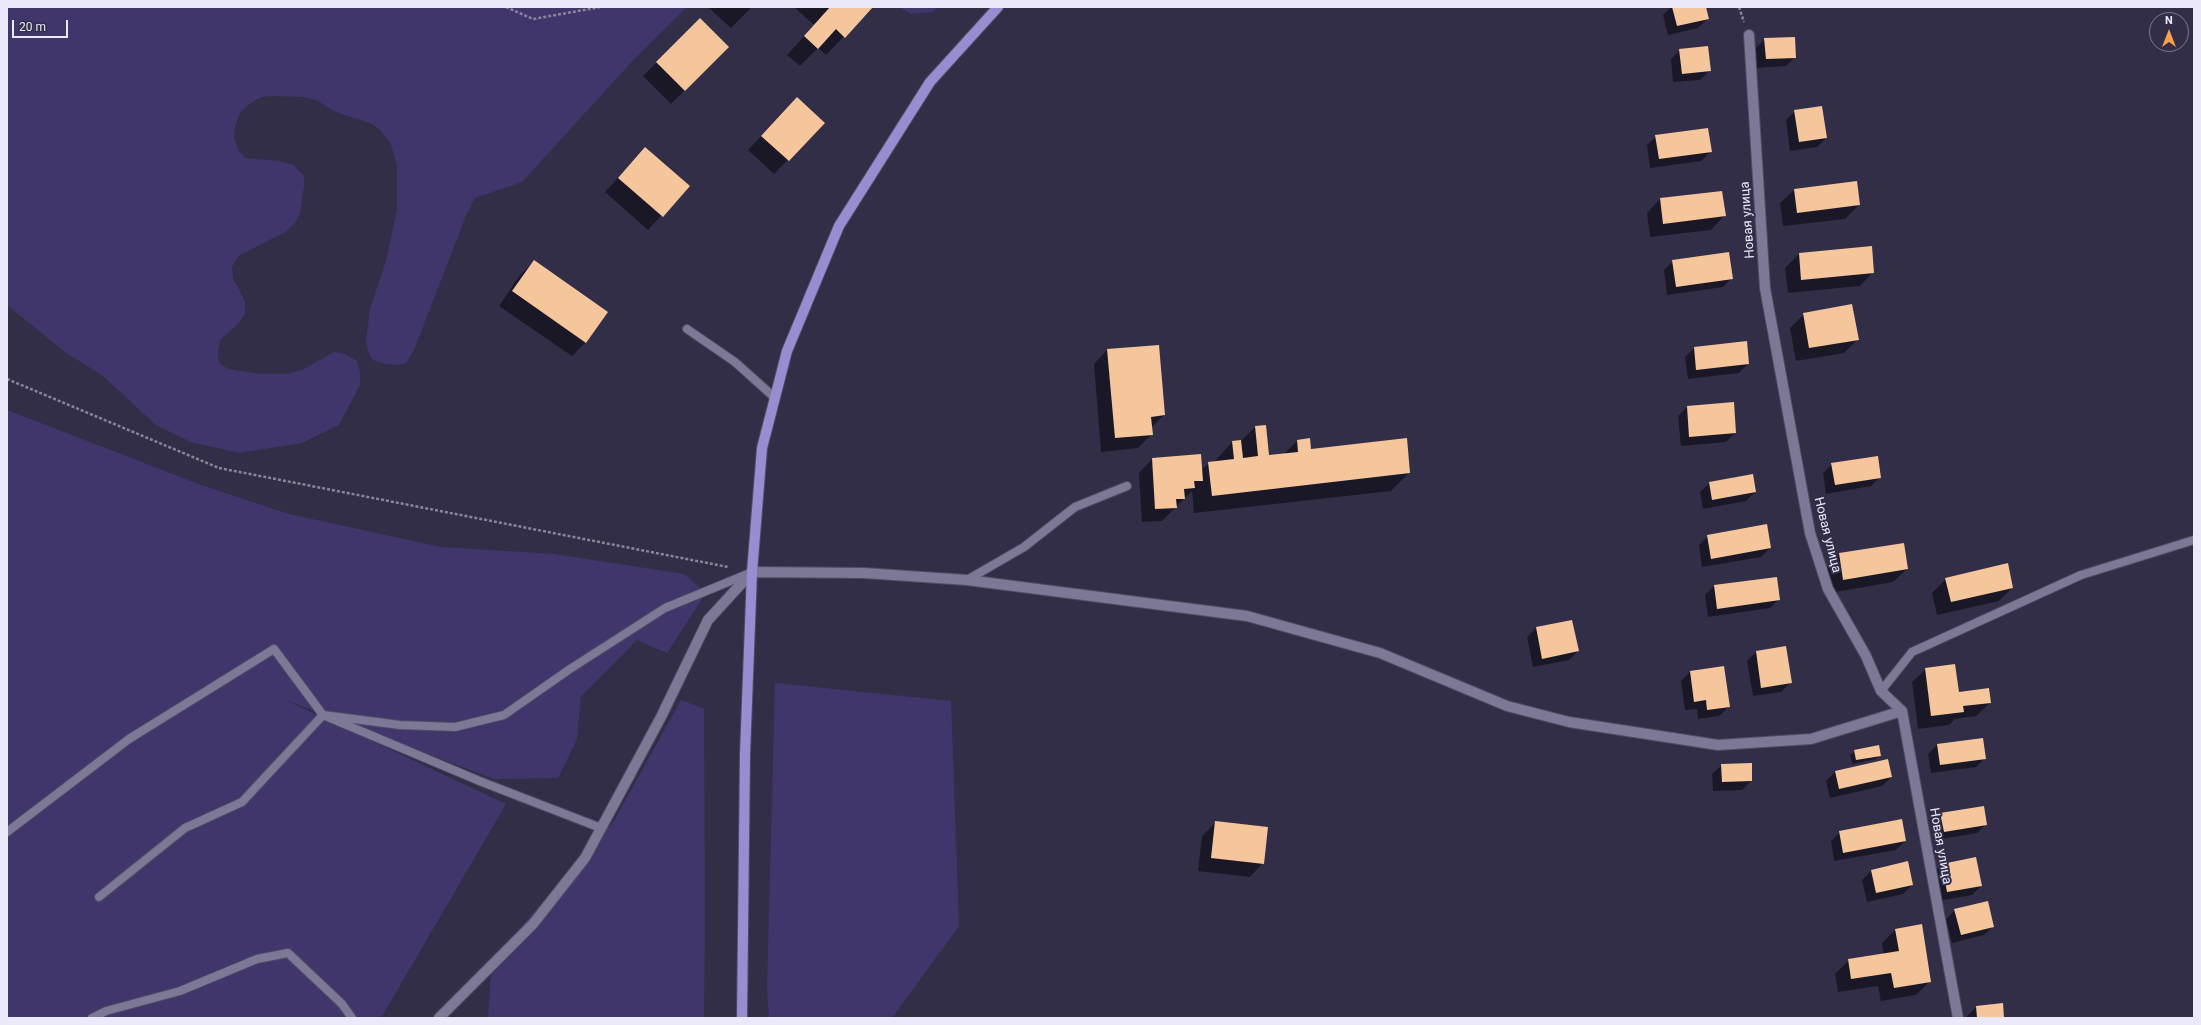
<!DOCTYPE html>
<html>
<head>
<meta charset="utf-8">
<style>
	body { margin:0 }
	#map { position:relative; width:2201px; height:1025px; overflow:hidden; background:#322e48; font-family:Roboto,sans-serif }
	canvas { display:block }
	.frame { position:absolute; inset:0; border:8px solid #ebe9fa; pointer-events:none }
	.north { position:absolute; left:2149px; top:12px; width:40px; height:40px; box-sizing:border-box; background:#322e48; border:1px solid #7c798f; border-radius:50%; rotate:0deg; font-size:11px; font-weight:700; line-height:16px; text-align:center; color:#ebe9fa }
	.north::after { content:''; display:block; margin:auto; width:14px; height:18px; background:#f8a04b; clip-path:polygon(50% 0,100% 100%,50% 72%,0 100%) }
	.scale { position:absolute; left:12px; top:20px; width:56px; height:18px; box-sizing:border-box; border:2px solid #ebe9fa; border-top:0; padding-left:5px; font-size:12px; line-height:14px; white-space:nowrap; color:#ebe9fa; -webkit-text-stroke:3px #322e48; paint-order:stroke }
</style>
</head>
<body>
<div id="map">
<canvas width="2201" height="1025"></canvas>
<div class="frame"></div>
<div class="north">N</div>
<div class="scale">20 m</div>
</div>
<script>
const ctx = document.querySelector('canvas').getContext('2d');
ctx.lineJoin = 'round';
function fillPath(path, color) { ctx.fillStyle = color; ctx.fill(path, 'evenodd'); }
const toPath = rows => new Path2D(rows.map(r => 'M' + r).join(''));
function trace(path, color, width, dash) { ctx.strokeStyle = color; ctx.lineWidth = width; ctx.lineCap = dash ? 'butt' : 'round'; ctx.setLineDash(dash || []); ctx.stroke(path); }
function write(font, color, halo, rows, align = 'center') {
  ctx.font = font + ' Roboto,sans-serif'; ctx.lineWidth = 4; ctx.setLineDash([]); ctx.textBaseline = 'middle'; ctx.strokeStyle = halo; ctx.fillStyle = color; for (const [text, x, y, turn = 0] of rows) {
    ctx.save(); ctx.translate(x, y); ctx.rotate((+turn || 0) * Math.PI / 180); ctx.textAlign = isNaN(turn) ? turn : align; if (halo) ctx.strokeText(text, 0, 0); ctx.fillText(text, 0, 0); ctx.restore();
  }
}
const green = toPath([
	[7,7,687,7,636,57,522,182,475,198,467,213,414,350,406,363,395,365,385,364,373,360,368,351,366,341,370,309,386,261,397,210,397,165,390,142,381,131,372,124,334,111,316,100,303,97,274,96,261,97,248,105,240,113,235,127,234,137,238,150,245,158,279,161,293,165,304,176,304,187,300,213,295,223,285,232,238,256,232,267,233,279,245,301,245,314,239,323,220,340,218,352,219,363,228,369,260,374,288,374,302,370,334,352,345,354,357,361,360,372,360,385,339,425,302,443,239,453,191,442,156,425,103,376,65,352,7,305],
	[899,7,937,7,933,12,911,14],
	[7,410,201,485,289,514,441,547,554,554,684,574,706,593,667,653,637,640,581,696,577,739,558,778,494,779,283,699,506,804,381,1018,7,1018],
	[775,683,951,701,959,926,892,1018,769,1018,767,989],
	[681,700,704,709,705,921,704,1018,488,1018,492,960,614,821]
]);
const shadow = toPath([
	[752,7,731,28,709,8,709,7],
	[794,7,872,7,826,55,818,48,800,66,787,55,814,25],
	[1671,7,1705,7,1707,19,1698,28,1668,35,1663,15],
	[700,19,728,47,671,104,643,76],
	[1765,39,1795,57,1786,66,1757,68,1756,48],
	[1680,50,1709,71,1700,80,1673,82,1671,59],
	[1795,111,1826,138,1817,147,1790,151,1786,120],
	[784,112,823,123,774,174,748,150],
	[1656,136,1710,152,1701,161,1650,168,1647,145],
	[645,148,688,186,648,230,605,192],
	[1794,190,1859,205,1845,219,1783,226,1780,203],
	[1660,199,1724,216,1711,230,1650,237,1647,213],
	[1871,247,1873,272,1860,286,1788,293,1785,268,1799,254],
	[1673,261,1732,278,1723,287,1667,295,1664,270],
	[534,262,586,342,572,356,499,306,520,275],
	[1804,314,1858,339,1844,353,1796,361,1790,328],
	[1694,348,1748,364,1739,373,1688,379,1685,357],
	[1107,350,1164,415,1151,428,1152,434,1138,448,1101,452,1094,364],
	[1733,403,1735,433,1726,442,1681,446,1678,416,1687,407],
	[1265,426,1268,456,1283,455,1298,440,1310,450,1409,473,1391,491,1194,513,1192,491,1162,521,1142,522,1139,473,1152,459,1201,470,1209,463,1214,462,1232,442,1241,441,1255,427],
	[1832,464,1880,477,1871,486,1826,494,1823,473],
	[1710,483,1755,492,1746,501,1703,509,1700,492],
	[1708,536,1770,548,1761,557,1702,567,1699,545],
	[1839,554,1907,569,1893,582,1830,593,1826,568],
	[1776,578,1779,599,1770,608,1708,617,1705,595,1714,586],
	[1946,579,2012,588,1999,601,1937,615,1932,593],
	[1536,628,1578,651,1569,660,1533,667,1527,637],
	[1785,647,1790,683,1781,692,1753,696,1747,661,1756,652],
	[1926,669,1958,693,1990,703,1976,716,1955,719,1949,725,1918,729,1912,682],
	[1690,672,1729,707,1719,716,1698,719,1697,709,1685,710,1681,681],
	[1982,739,1985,758,1976,767,1931,773,1928,754,1937,745],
	[1855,751,1880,755,1876,759,1852,764,1850,755],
	[1887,760,1891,777,1882,786,1830,798,1826,781,1835,772],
	[1722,765,1751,781,1742,790,1713,791,1712,774],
	[1941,814,1986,824,1977,833,1935,840,1932,823],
	[1216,822,1263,863,1250,877,1198,871,1202,836],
	[1840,832,1905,841,1896,850,1834,861,1831,841],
	[1907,863,1912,885,1903,894,1867,902,1862,880,1871,871],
	[1942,864,1981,886,1972,895,1938,901,1933,874],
	[1955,910,1993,926,1984,935,1952,943,1946,919],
	[1895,930,1930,981,1916,995,1881,1001,1878,986,1838,992,1835,974,1849,960,1884,955,1882,943],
	[2002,1004,2003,1018,1967,1018,1967,1016,1976,1007]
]);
const building = toPath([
	[830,7,873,7,845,38,836,29,818,49,804,36],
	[1672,7,1706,7,1709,19,1677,26],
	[700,18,729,47,685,91,656,62],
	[1795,37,1796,58,1766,59,1764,38],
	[1708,46,1711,71,1682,74,1679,49],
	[797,97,825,123,789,161,761,136],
	[1822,106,1827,138,1799,142,1794,110],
	[1708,128,1712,152,1659,159,1655,135],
	[645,147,690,186,663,217,618,178],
	[1857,181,1860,205,1797,213,1794,189],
	[1722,191,1726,216,1663,224,1660,198],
	[1872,246,1874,273,1801,280,1799,253],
	[1729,252,1733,279,1676,287,1672,260],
	[534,260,608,312,586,343,512,291],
	[1852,304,1859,340,1809,348,1803,313],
	[1747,341,1749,364,1696,370,1694,347],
	[1159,345,1165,415,1151,417,1153,435,1115,438,1107,349],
	[1734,402,1736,433,1689,437,1687,406],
	[1266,425,1269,455,1298,452,1297,440,1310,438,1311,449,1407,438,1410,473,1212,496,1208,462,1234,459,1232,441,1241,440,1243,458,1258,456,1255,426],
	[1201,454,1203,481,1194,481,1195,488,1184,489,1185,499,1176,499,1177,508,1155,509,1152,458],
	[1878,456,1881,478,1835,485,1831,463],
	[1753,474,1756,492,1712,500,1709,482],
	[1767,524,1771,548,1711,559,1707,535],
	[1904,543,1908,569,1843,580,1839,553],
	[2008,563,2013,588,1951,602,1945,578],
	[1777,577,1780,600,1717,609,1714,585],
	[1572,620,1579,651,1542,659,1536,627],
	[1786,646,1792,683,1761,688,1756,651],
	[1955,664,1959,692,1989,688,1991,703,1963,706,1964,712,1931,716,1925,668],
	[1724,666,1730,707,1707,710,1706,700,1694,702,1690,671],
	[1983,738,1986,759,1940,765,1937,744],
	[1879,745,1881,756,1856,760,1854,750],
	[1888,759,1892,777,1839,789,1835,771],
	[1752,763,1752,781,1722,782,1721,764],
	[1984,806,1987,825,1944,832,1940,813],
	[1902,819,1906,841,1843,853,1839,831],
	[1215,821,1268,827,1264,864,1211,858],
	[1976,857,1982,886,1947,892,1942,864],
	[1908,861,1913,885,1876,893,1871,870],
	[1988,901,1994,927,1961,935,1954,909],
	[1922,924,1931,982,1894,988,1891,973,1851,979,1848,959,1899,951,1895,929],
	[2003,1003,2004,1018,1977,1018,1976,1006]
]);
const path = toPath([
	[506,7,533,19,601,7],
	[1739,7,1744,22],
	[7,379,219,468,728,567]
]);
const lane = toPath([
	[687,329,735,362,775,398],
	[967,580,1024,547,1075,507,1127,486],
	[1881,691,1912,652,2081,575,2194,540],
	[7,832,129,739,274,649,323,715,482,782,601,828],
	[99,897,185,828,242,802,323,715,400,725,455,727,504,715,570,669,665,608,750,573],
	[92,1018,106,1011,180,991,257,959,288,953,342,1004,352,1018]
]);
const street = toPath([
	[1749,35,1765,288,1810,533,1828,589,1866,656,1881,691,1902,711,1958,1018],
	[439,1018,533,924,585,858,661,717,708,620,752,572,864,573,967,580,1247,616,1380,653,1507,706,1569,722,1718,745,1811,739,1902,711]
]);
const primary = toPath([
	[742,1018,745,754,752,572,762,448,787,351,839,226,930,82,998,7]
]);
const streetNames = [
	["Новая улица",1748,220,-94],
	["Новая улица",1827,535,76],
	["Новая улица",1940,846,80]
];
fillPath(green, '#41366b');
fillPath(shadow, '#0007');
fillPath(building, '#f5c59c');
trace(lane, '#504c62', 10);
trace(street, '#504c62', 12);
trace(primary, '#504c62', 12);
trace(path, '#88859b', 2.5, [3, 2]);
trace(lane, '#7c7896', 8);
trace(street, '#7c7896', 10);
trace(primary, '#998dd1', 10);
write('13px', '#ebe9fa', '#322e48', streetNames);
</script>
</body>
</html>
